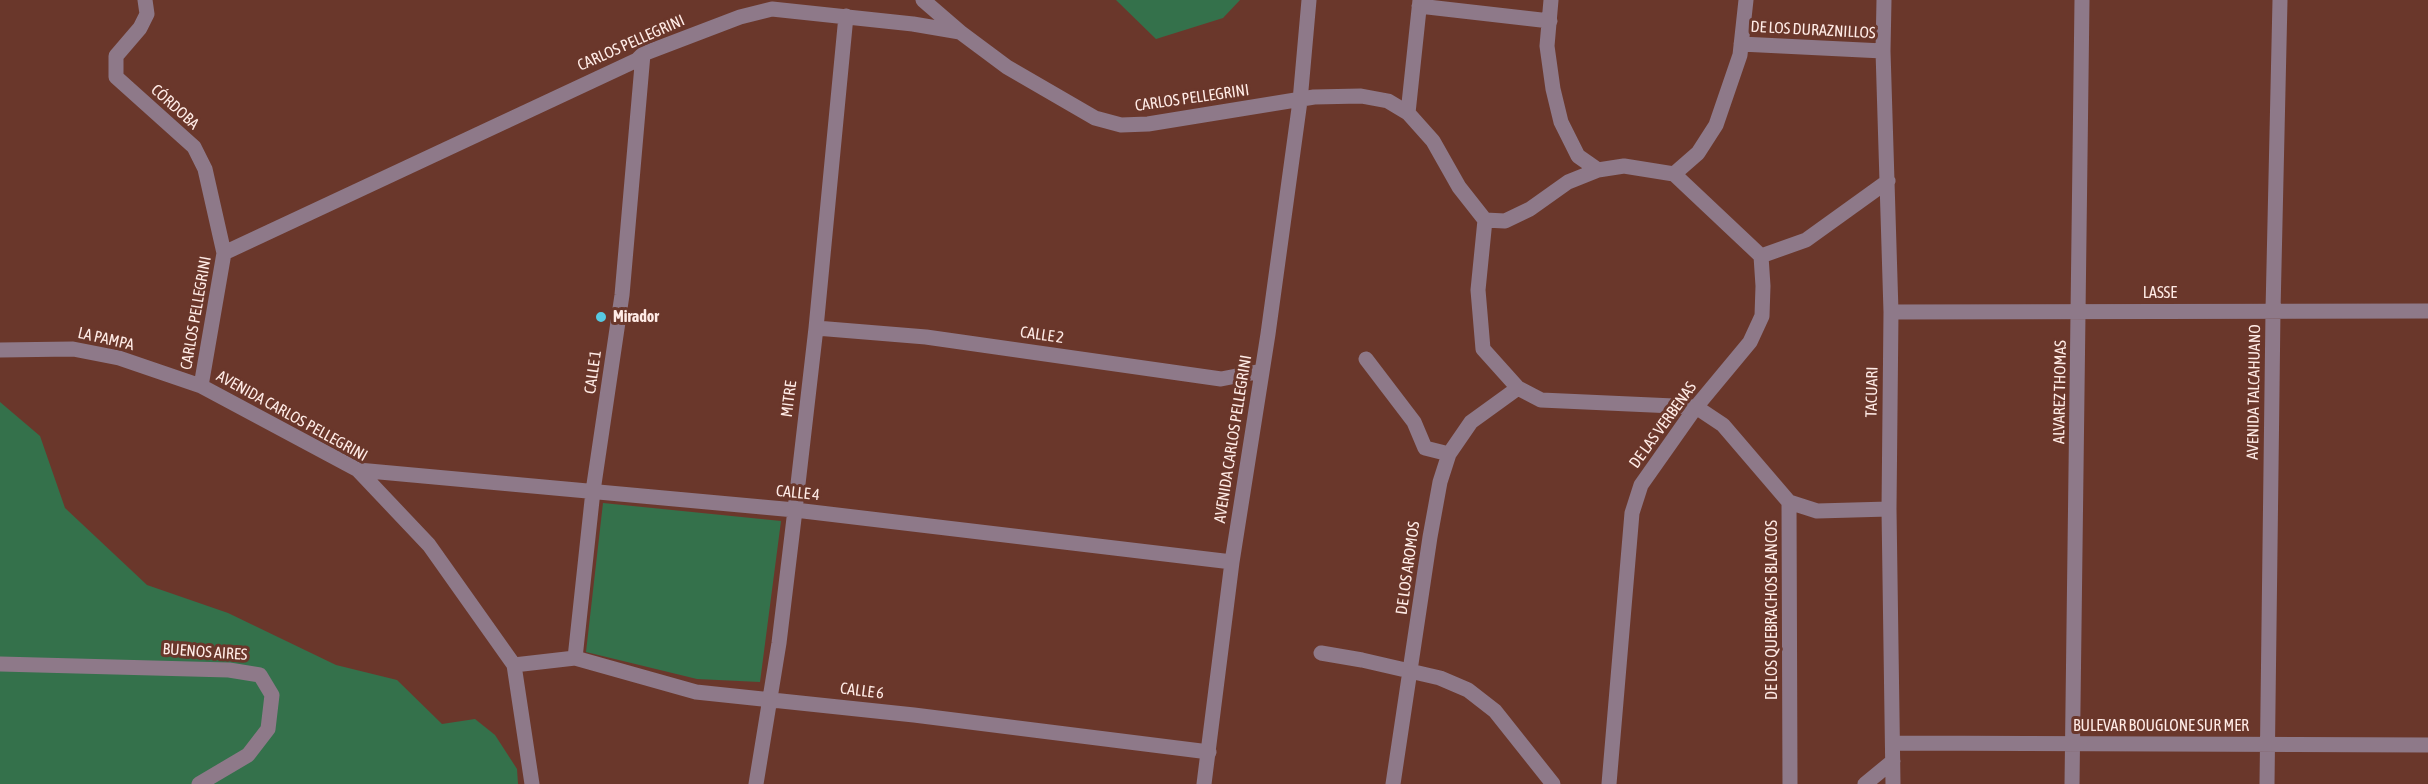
<!DOCTYPE html>
<html>
<head>
<meta charset="utf-8">
<style>
	body { margin:0 }
	canvas { display:block; background:#6a372b }
</style>
</head>
<body>
<canvas width="2428" height="784"></canvas>
<script>
const ctx = document.querySelector('canvas').getContext('2d');
ctx.lineJoin = 'round';
function fillPath(path, color) { ctx.fillStyle = color; ctx.fill(path, 'evenodd'); }
const toPath = rows => new Path2D(rows.map(r => 'M' + r).join(''));
function trace(path, color, width, dash) { ctx.strokeStyle = color; ctx.lineWidth = width; ctx.lineCap = dash ? 'butt' : 'round'; ctx.setLineDash(dash || []); ctx.stroke(path); }
function write(font, color, halo, rows, align = 'center') {
  ctx.font = font + ' "Asap Condensed",sans-serif'; ctx.lineWidth = 6; ctx.setLineDash([]); ctx.textBaseline = 'middle'; ctx.strokeStyle = halo; ctx.fillStyle = color; for (const [text, x, y, turn = 0] of rows) {
    ctx.save(); ctx.translate(x, y); ctx.rotate((+turn || 0) * Math.PI / 180); ctx.textAlign = isNaN(turn) ? turn : align; if (halo) ctx.strokeText(text, 0, 0); ctx.fillText(text, 0, 0); ctx.restore();
  }
}
const green = toPath([
	[1116,0,1240,0,1223,18,1156,39],
	[0,402,40,436,65,508,147,585,228,613,336,665,397,680,442,724,475,719,495,735,517,769,518,784,0,784],
	[603,503,781,521,760,682,697,679,586,652]
]);
const minor = toPath([
	[145,0,147,14,140,28,116,56,116,77,194,147,205,169,224,253,201,386],
	[923,0,960,32],
	[1551,0,1547,46,1553,89,1561,122,1578,156,1598,170],
	[1884,0,1883,51,1891,312,1889,509,1893,784],
	[1419,6,1550,21],
	[1741,44,1883,51],
	[1408,113,1420,0],
	[1485,220,1478,290,1483,349,1518,388,1541,400,1696,407,1723,425,1789,502,1790,784],
	[1485,220,1505,221,1530,209,1568,182,1598,170,1624,166,1674,174,1698,153,1716,125,1740,55,1746,0],
	[224,253,637,60,643,54,740,17,772,9,913,24,960,32,1007,67,1095,118,1121,125,1148,124,1314,97,1361,96,1388,101,1408,113,1433,141,1459,187,1485,220],
	[1761,256,1806,240,1888,181],
	[1891,312,2428,311],
	[816,328,926,337,1221,379,1262,371],
	[0,350,73,349,119,358,201,386,358,470,429,545,514,665,532,784],
	[1366,359,1414,422,1425,448,1449,454],
	[358,470,795,510,1232,562],
	[1789,502,1817,511,1889,509],
	[1321,653,1362,660,1440,678,1468,690,1495,711,1553,784],
	[575,658,593,491,622,295,643,54],
	[0,664,229,670,260,675,272,695,268,729,248,755,199,784],
	[514,665,575,658,696,692,914,715,1209,752],
	[1894,743,2428,745],
	[756,784,779,643,795,510,816,328,846,16],
	[1204,784,1232,562,1268,334,1300,101,1309,0],
	[1393,784,1430,537,1440,482,1449,454,1471,422,1518,388],
	[1609,784,1632,513,1641,485,1696,407,1750,342,1762,316,1763,286,1761,256,1674,174],
	[1865,784,1893,761],
	[2072,784,2082,0],
	[2267,784,2273,311,2280,0]
]);
const markers = [
	[601,317,6,"#57c9e2"]
];
const streetNames = [
	["DE LOS DURAZNILLOS",1813,30,3],
	["CARLOS PELLEGRINI",631,43,-24],
	["CARLOS PELLEGRINI",1192,98,-8],
	["CÓRDOBA",175,107,42],
	["LASSE",2160,293],
	["CARLOS PELLEGRINI",196,313,-80],
	["CALLE 2",1042,335,8],
	["LA PAMPA",106,339,13],
	["CALLE 1",593,372,-82],
	["TACUARI",1872,392,-89],
	["ALVAREZ THOMAS",2060,392,-89],
	["AVENIDA TALCAHUANO",2254,392,-89],
	["MITRE",789,399,-83],
	["AVENIDA CARLOS PELLEGRINI",292,416,29],
	["DE LAS VERBENAS",1663,425,-54],
	["AVENIDA CARLOS PELLEGRINI",1233,439,-81],
	["CALLE 4",798,493,6],
	["DE LOS AROMOS",1408,568,-82],
	["DE LOS QUEBRACHOS BLANCOS",1772,610,-90],
	["BUENOS AIRES",205,652,4],
	["CALLE 6",862,691,7],
	["BULEVAR BOUGLONE SUR MER",2161,726]
];
const poiNames = [
	["Mirador",613,317]
];
fillPath(green, '#34714b');
trace(minor, '#8e7989', 15);
for (const [x, y, r, color] of markers) { const dot = new Path2D(); dot.arc(x, y, r, 0, 2 * Math.PI); ctx.fillStyle = color; ctx.fill(dot); trace(dot, '#6a372b', 2); }
write('16px', '#ffebe6', '#6a372b', streetNames);
write('bold 16px', '#ffebe6', '#6a372b', poiNames, 'left');
</script>
</body>
</html>
